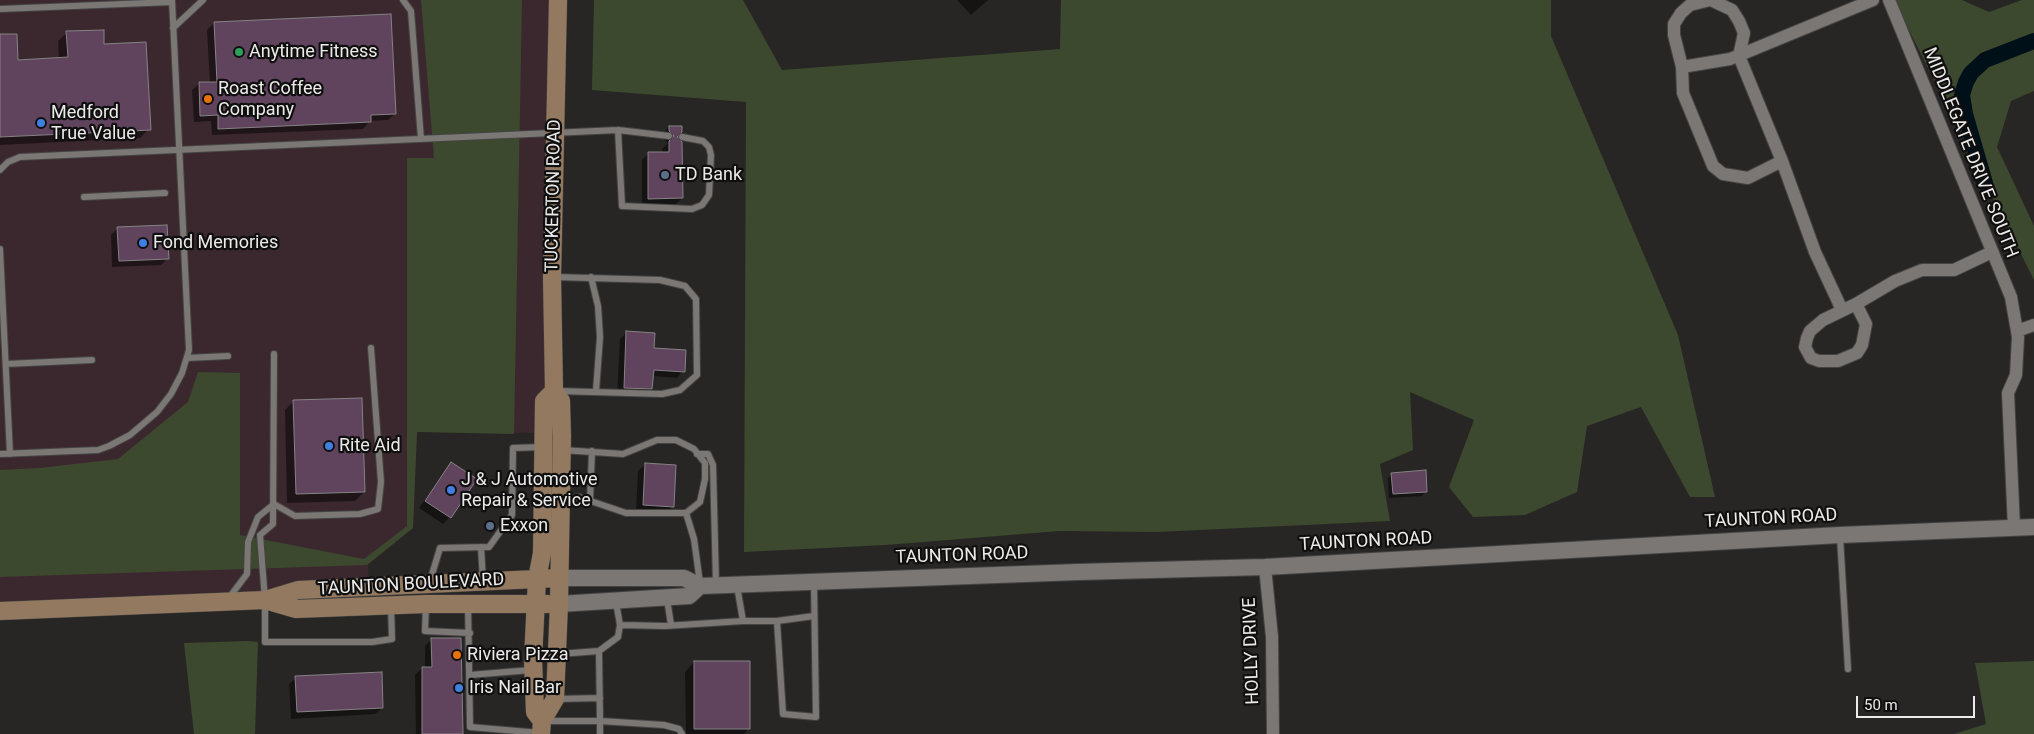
<!DOCTYPE html>
<html>
<head>
<meta charset="utf-8">
<style>
	body { margin:0 }
	#map { position:relative; width:2034px; height:734px; overflow:hidden; background:#282625; font-family:Roboto,sans-serif }
	canvas { display:block }
	.scale { position:absolute; left:1856px; top:696px; width:119px; height:22px; box-sizing:border-box; border:2px solid #ebeae9; border-top:0; padding-left:6px; font-size:15px; line-height:18px; white-space:nowrap; color:#ebeae9; -webkit-text-stroke:4px #100f0f; paint-order:stroke }
</style>
</head>
<body>
<div id="map">
<canvas width="2034" height="734"></canvas>
<div class="scale">50 m</div>
</div>
<script>
const ctx = document.querySelector('canvas').getContext('2d');
ctx.lineJoin = 'round';
function fillPath(path, color) { ctx.fillStyle = color; ctx.fill(path, 'evenodd'); }
const toPath = rows => new Path2D(rows.map(r => 'M' + r).join(''));
function trace(path, color, width, dash) { ctx.strokeStyle = color; ctx.lineWidth = width; ctx.lineCap = dash ? 'butt' : 'round'; ctx.setLineDash(dash || []); ctx.stroke(path); }
function write(font, color, halo, rows, align = 'center') {
  ctx.font = font + ' Roboto,sans-serif'; ctx.lineWidth = 4.5; ctx.setLineDash([]); ctx.textBaseline = 'middle'; ctx.strokeStyle = halo; ctx.fillStyle = color; for (const [text, x, y, turn = 0] of rows) {
    ctx.save(); ctx.translate(x, y); ctx.rotate((+turn || 0) * Math.PI / 180); ctx.textAlign = isNaN(turn) ? turn : align; if (halo) ctx.strokeText(text, 0, 0); ctx.fillText(text, 0, 0); ctx.restore();
  }
}
const commercial = toPath([
	[0,0,558,0,546,433,417,432,413,527,368,565,369,596,0,611]
]);
const green = toPath([
	[421,0,522,0,514,434,417,432,413,528,367,565,0,577,0,470,40,468,118,459,188,402,198,372,240,373,240,535,364,559,407,526,407,158,434,158],
	[594,0,743,0,782,70,1060,49,1061,0,1551,0,1551,36,1678,335,1715,497,1690,497,1641,407,1587,426,1577,492,1525,515,1473,517,1449,487,1474,420,1410,392,1413,450,1380,464,1390,521,1157,532,1059,531,886,545,744,552,746,102,592,90],
	[1894,0,1962,0,1989,12,2022,0,2034,0,2034,91,2011,101,1997,147,2034,226,2034,280],
	[247,641,258,642,255,734,194,734,184,643],
	[2034,661,2034,734,1954,734,1986,724,1975,663]
]);
const shadow = toPath([
	[957,0,988,0,971,15],
	[214,23,395,114,388,120,370,121,363,129,212,135,211,121,194,122,192,90,199,84,210,83,207,30],
	[67,33,103,45,149,129,140,138,0,145,0,35,17,61,59,59,58,41],
	[669,127,676,137,682,198,675,205,642,205,642,160,648,154,663,154,662,149,668,143,662,138,662,134],
	[118,228,168,258,161,265,112,267,111,235],
	[627,332,653,350,683,371,677,378,652,376,651,388,644,395,617,394,620,339],
	[294,401,364,492,355,501,287,503,285,410],
	[451,464,450,517,443,524,419,508],
	[645,465,673,506,666,513,636,511,638,471],
	[1392,474,1426,491,1422,496,1389,498,1388,478],
	[432,639,462,734,416,734,415,675,422,668,425,668,425,646],
	[694,662,749,728,744,734,686,734,685,672],
	[296,678,382,708,375,714,291,719,289,684]
]);
const canal = toPath([
	[1985,183,1965,114,1962,95,1966,82,1971,73,1985,60,2034,41]
]);
const building = toPath([
	[391,14,396,114,371,115,371,122,218,129,218,115,200,116,199,82,217,82,214,22,391,14],
	[104,30,104,44,146,42,151,130,0,137,0,34,17,34,18,60,68,57,66,31,104,30],
	[669,126,682,126,682,132,677,137,682,142,683,198,648,199,648,152,669,152,669,141,674,136,669,131,669,126],
	[167,225,169,259,119,261,117,227,167,225],
	[626,331,655,333,654,348,686,350,685,372,654,370,652,389,624,388,626,331],
	[362,398,365,492,296,494,293,400,362,398],
	[451,462,477,479,451,518,425,501,451,462],
	[645,463,676,465,674,507,643,505,645,463],
	[1426,470,1427,492,1393,494,1391,473,1426,470],
	[431,638,461,638,463,734,422,734,422,667,432,667,431,638],
	[694,661,750,661,750,729,694,729,694,661],
	[382,672,383,708,297,712,295,676,382,672]
]);
const service = toPath([
	[403,0,411,11,421,139],
	[0,9,172,2],
	[173,28,203,0],
	[618,130,669,136],
	[0,170,8,162,20,157,618,130,622,206,692,209,702,205,709,195,711,155,709,147,703,141,682,137],
	[84,197,165,193],
	[0,249,10,454],
	[554,277,660,280,685,286,696,299,697,375,680,390,662,394,558,391],
	[591,277,598,306,600,337,596,391],
	[274,354,273,524,260,535,265,600,265,642,372,642,392,639,391,607],
	[187,358,228,356],
	[6,364,92,360],
	[0,454,98,450,109,446,130,435,157,412,171,394,182,373,189,350,172,0],
	[697,454,708,454,713,465,716,584],
	[561,500,579,497,626,513,686,513,700,502,705,479,705,463,694,449,676,440,657,440,623,454,562,450],
	[590,501,592,451],
	[274,504,295,516,360,514,378,509,381,482,371,348],
	[686,513,694,539,700,583],
	[507,523,541,525],
	[1840,537,1848,669],
	[481,547,483,581],
	[430,581,440,548,489,547,512,515,513,448,542,447],
	[737,586,743,621,777,621,783,714,816,717,814,583],
	[228,599,247,574,248,542,258,517,274,504],
	[667,599,671,625],
	[616,602,620,625],
	[426,605,425,631,470,633],
	[468,605,470,727,540,733],
	[777,621,814,616],
	[599,651,600,721,664,725,679,729,682,734],
	[559,654,599,651,618,637,620,625,665,626,743,621],
	[470,675,531,670],
	[557,699,600,698],
	[544,721,600,721,600,734]
]);
const minor = toPath([
	[1710,0,1690,5,1681,13,1674,24,1674,35,1682,67,1683,93,1713,166,1723,174,1748,178,1782,161,1739,56,1744,33,1739,21,1732,10,1711,0],
	[1889,0,2011,297,2018,337,2016,375,2008,393,2014,528],
	[1682,67,1730,59,1873,0],
	[1782,161,1815,252,1842,310],
	[1856,304,1866,324,1862,345,1857,353,1838,361,1819,361,1811,358,1805,347,1807,338,1810,331,1823,320,1856,304,1895,281,1922,270,1954,270,1992,252],
	[2017,331,2034,325],
	[1265,567,1272,637,1273,734]
]);
const tertiary = toPath([
	[559,578,684,578,700,586,1078,572,1265,567,1840,535,2034,527],
	[559,604,689,596,700,586]
]);
const secondary = toPath([
	[265,600,296,609,426,604,548,604],
	[0,611,265,600,298,590,559,578],
	[542,721,535,712,533,659,537,579,542,553,544,401,554,391],
	[541,734,542,721,555,699,559,604,562,436,561,401,554,391,552,277,558,0]
]);
const markers = [
	[239,52,5,"#2e9e5b"],
	[208,99,5,"#e8710a"],
	[41,123,5,"#3f7fe0"],
	[665,175,5,"#5c6f8a"],
	[143,243,5,"#3f7fe0"],
	[329,446,5,"#3f7fe0"],
	[451,490,5,"#3f7fe0"],
	[490,526,5,"#5c6f8a"],
	[457,655,5,"#e8710a"],
	[459,688,5,"#3f7fe0"]
];
const poiNames = [
	["Anytime Fitness",249,52],
	["Roast Coffee",218,89],
	["Company",218,110],
	["Medford",51,113],
	["True Value",51,134],
	["TD Bank",675,175],
	["Fond Memories",153,243],
	["Rite Aid",339,446],
	["J & J Automotive",461,480],
	["Repair & Service",461,501],
	["Exxon",500,526],
	["Riviera Pizza",467,655],
	["Iris Nail Bar",469,688]
];
const streetNames = [
	["MIDDLEGATE DRIVE SOUTH",1970,153,68],
	["TUCKERTON ROAD",554,196,-89],
	["TAUNTON ROAD",1771,519,-3],
	["TAUNTON ROAD",1366,542,-3],
	["TAUNTON ROAD",962,556,-2],
	["TAUNTON BOULEVARD",411,585,-3],
	["HOLLY DRIVE",1252,651,-92]
];
fillPath(commercial, '#3b282e');
fillPath(green, '#3d492e');
fillPath(shadow, '#0007');
trace(canal, '#001019', 16);
fillPath(building, '#60445e');
trace(building, '#858284', 1);
trace(service, '#454443', 8);
trace(minor, '#454443', 14);
trace(tertiary, '#454443', 18);
trace(secondary, '#454443', 19);
trace(service, '#7a7775', 6);
trace(minor, '#7a7775', 12);
trace(tertiary, '#7a7775', 16);
trace(secondary, '#927960', 18);
for (const [x, y, r, color] of markers) { const dot = new Path2D(); dot.arc(x, y, r, 0, 2 * Math.PI); ctx.fillStyle = color; ctx.fill(dot); trace(dot, '#100f0f', 2); }
write('18px', '#ebeae9', '#100f0f', poiNames, 'left');
write('18px', '#ebeae9', '#100f0f', streetNames);
</script>
</body>
</html>
